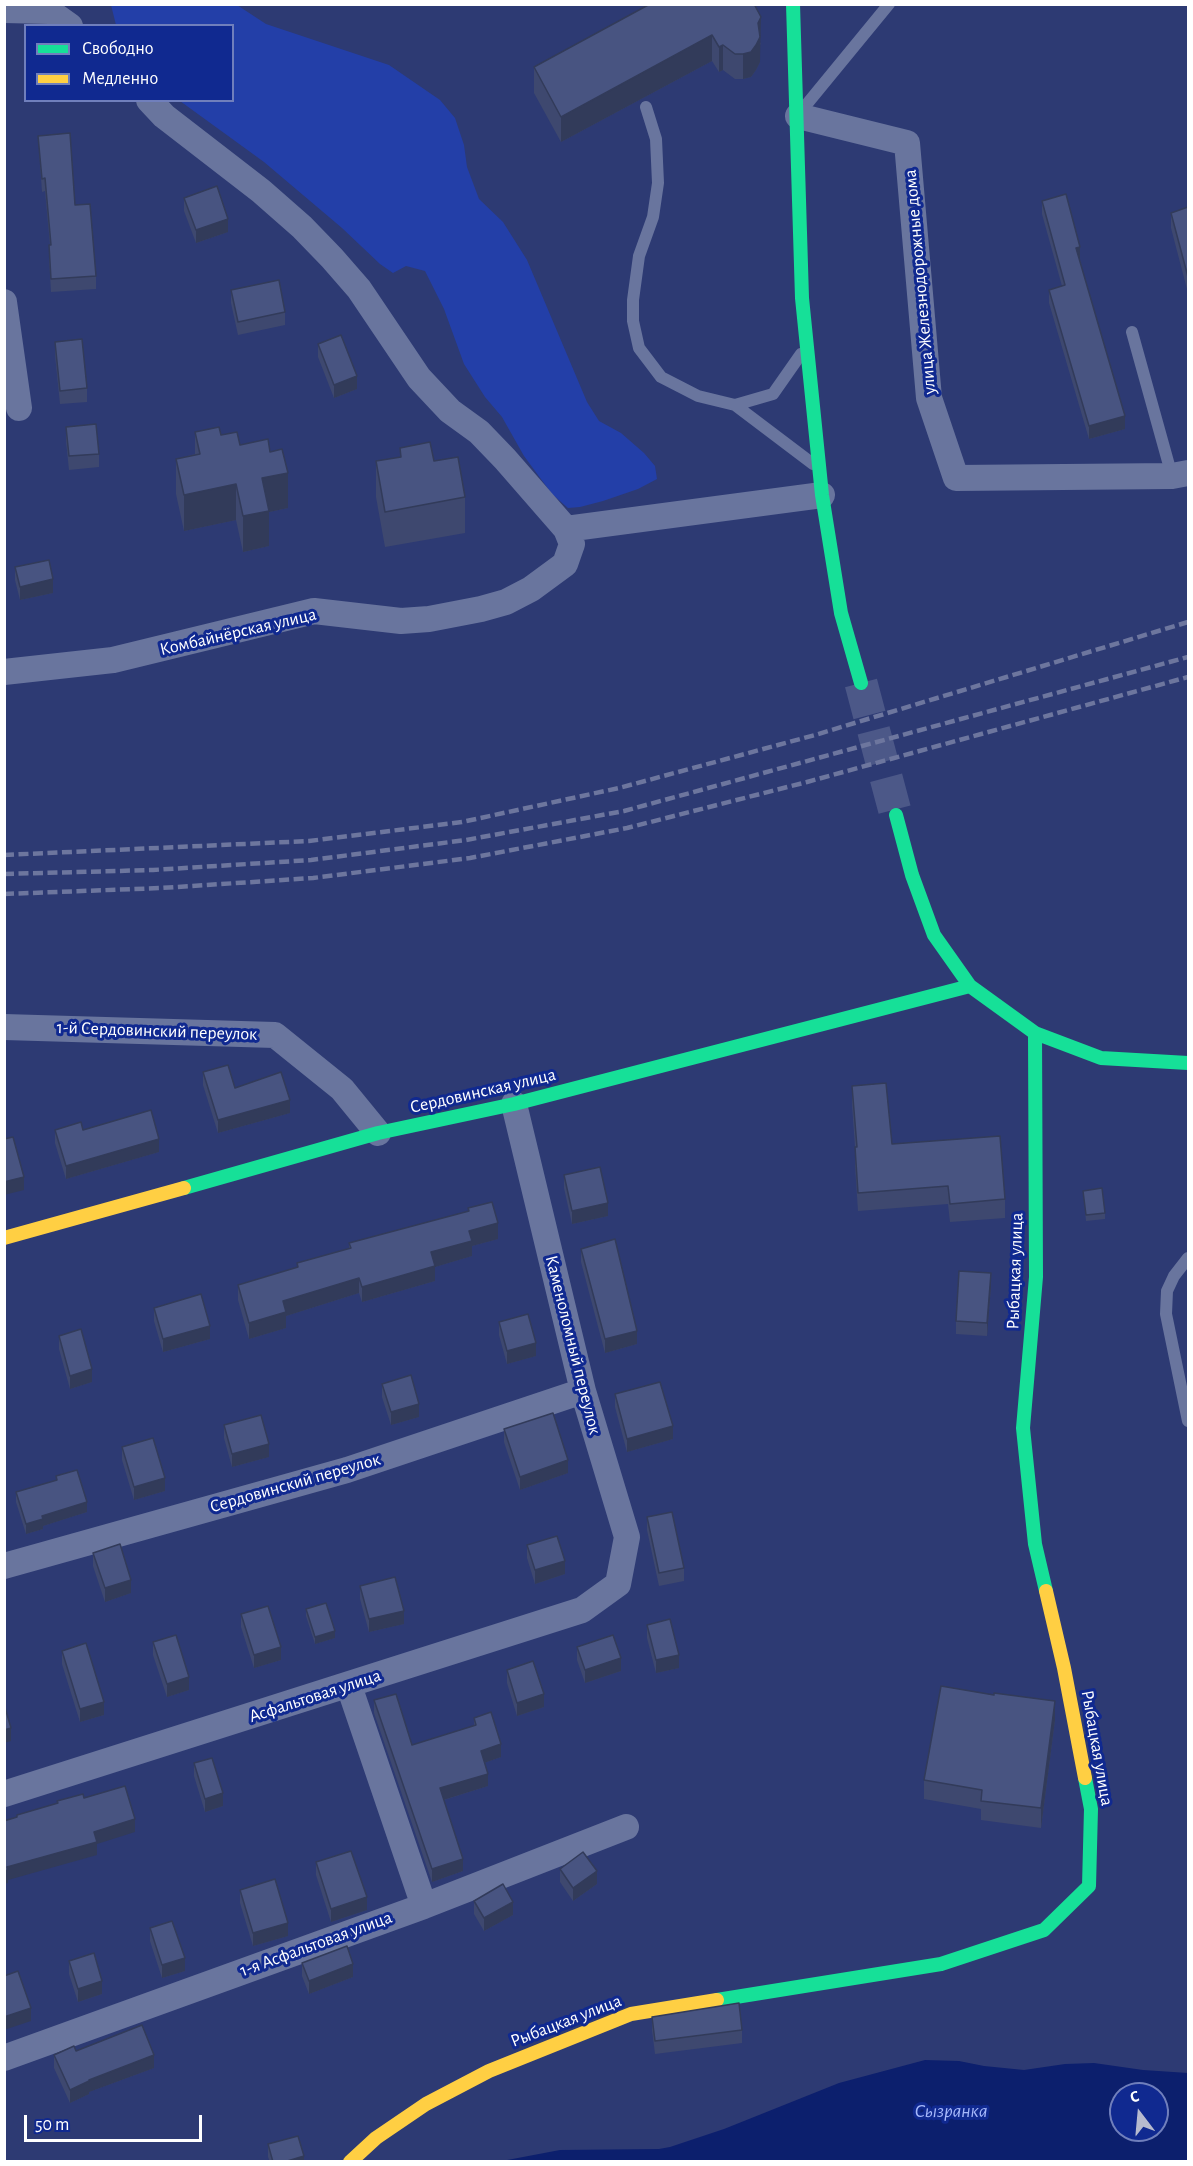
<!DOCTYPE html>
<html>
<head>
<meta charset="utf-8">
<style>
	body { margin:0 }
	#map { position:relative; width:1193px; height:2166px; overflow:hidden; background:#2d3a73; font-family:"Alegreya Sans",sans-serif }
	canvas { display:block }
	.frame { position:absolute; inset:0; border:6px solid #fff; pointer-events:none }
	.legend { position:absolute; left:24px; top:24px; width:210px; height:78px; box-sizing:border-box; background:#102990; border:2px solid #707fbc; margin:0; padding:8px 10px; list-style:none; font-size:18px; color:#fff }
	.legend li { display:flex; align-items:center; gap:12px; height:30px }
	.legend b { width:30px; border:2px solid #707fbc }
	.north { position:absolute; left:1109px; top:2082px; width:60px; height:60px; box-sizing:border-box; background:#102990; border:2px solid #707fbc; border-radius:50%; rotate:344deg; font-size:16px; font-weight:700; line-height:24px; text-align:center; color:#fff }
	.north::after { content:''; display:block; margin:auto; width:21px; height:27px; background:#b6bace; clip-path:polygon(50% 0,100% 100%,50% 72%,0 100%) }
	.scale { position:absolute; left:24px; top:2115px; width:178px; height:27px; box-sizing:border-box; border:3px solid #fff; border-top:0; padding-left:8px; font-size:18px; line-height:21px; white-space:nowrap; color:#fff; -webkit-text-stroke:4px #102990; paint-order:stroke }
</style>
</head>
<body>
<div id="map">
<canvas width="1193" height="2166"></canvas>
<div class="frame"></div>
<ul class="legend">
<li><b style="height:8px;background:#16e098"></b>Свободно</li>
<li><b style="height:8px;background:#ffcf43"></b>Медленно</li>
</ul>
<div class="north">С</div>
<div class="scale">50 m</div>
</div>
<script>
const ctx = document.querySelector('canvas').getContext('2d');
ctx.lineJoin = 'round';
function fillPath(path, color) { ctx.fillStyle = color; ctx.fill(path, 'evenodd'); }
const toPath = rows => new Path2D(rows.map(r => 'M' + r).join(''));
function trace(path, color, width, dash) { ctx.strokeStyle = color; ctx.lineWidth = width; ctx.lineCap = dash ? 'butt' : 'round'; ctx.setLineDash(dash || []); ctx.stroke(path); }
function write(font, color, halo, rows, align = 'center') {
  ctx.font = font + ' "Alegreya Sans",sans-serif'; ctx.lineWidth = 6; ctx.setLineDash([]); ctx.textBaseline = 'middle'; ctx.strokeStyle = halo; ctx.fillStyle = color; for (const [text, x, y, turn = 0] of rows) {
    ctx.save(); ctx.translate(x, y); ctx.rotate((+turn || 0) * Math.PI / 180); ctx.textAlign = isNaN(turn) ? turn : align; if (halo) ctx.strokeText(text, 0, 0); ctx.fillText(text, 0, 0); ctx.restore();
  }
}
const green = toPath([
	[111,5,237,5,266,24,389,65,440,100,455,118,464,145,467,167,479,199,503,222,527,260,587,402,599,421,621,433,644,453,655,466,657,479,638,489,603,501,580,507,568,508,552,494,524,456,502,417,485,397,464,364,444,309,425,271,406,266,393,273,380,264,342,228,264,162,180,101,232,100,232,26,116,25]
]);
const water = toPath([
	[925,2060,959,2061,984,2066,1024,2070,1065,2064,1094,2063,1143,2070,1188,2073,1188,2161,502,2161,560,2150,659,2149,670,2147,724,2129,839,2083],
	[1121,2094,1157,2094,1157,2130,1121,2130]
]);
const primaryTunnel = toPath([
	[861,683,896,815]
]);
const lane = toPath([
	[646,107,656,139,658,183,653,217,639,256,633,300,633,321,639,348,661,377,698,396,735,405,773,394,801,354],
	[802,110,889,4],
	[1132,332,1172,476],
	[735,405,813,464],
	[1188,1258,1174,1276,1167,1291,1166,1314,1188,1421]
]);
const street = toPath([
	[4,10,49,11,70,26],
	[798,116,907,143,929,398,956,478,1172,476,1188,473],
	[4,302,19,408],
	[566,529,822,495],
	[4,672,113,660,314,611,401,621,429,619,481,609,506,602,531,589,565,564,572,544,566,529,505,459,479,432,450,411,419,378,359,289,332,258,302,227,261,191,164,116,149,100],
	[4,1027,275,1035,342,1089,378,1133],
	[4,1566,347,1470,583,1391],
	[349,1686,424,1906],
	[4,1794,582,1610,618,1584,627,1537,583,1391,514,1104],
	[4,2058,424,1906,626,1827]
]);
const fast = toPath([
	[793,4,802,298,822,495,841,613,861,683],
	[896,815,912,875,934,935,970,986,1035,1033,1101,1058,1188,1063],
	[1035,1033,1036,1277,1023,1428,1035,1544,1046,1591],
	[184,1188,378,1133,514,1104,970,986],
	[717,2000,941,1964,1044,1930,1089,1886,1091,1809,1085,1778]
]);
const slow = toPath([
	[4,1238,184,1188],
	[1046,1591,1064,1668,1085,1778],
	[350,2162,376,2138,426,2104,489,2071,631,2014,717,2000]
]);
const rail = toPath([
	[4,855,309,841,462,822,619,788,815,735,1188,622],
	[4,874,153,870,311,860,466,840,624,811,1188,657],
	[4,894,161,888,313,878,470,858,627,828,807,782,1188,677]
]);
const wall = toPath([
	[650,4,761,43,760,45,760,62,756,70,751,77,743,79,735,79,723,70,719,72,712,61,561,142,534,93,534,67],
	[38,136,75,205,96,276,96,289,51,292,49,258,49,245,50,245,45,191,42,192],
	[184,198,228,232,196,243,184,211],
	[1042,201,1080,260,1125,429,1089,439,1049,303,1049,290,1062,286,1042,214],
	[1188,207,1188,293,1171,228,1171,213],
	[231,290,285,312,285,325,238,335,231,303],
	[55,342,87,388,87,402,60,404,55,355],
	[318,344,357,389,334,398,318,357],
	[66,427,99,454,99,467,69,470,66,441],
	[195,432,221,435,240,445,270,452,288,508,269,512,269,546,243,552,236,520,184,531,176,494,176,459,195,454],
	[400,448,434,461,465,497,465,533,385,547,376,497,376,461,400,457],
	[15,567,53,593,20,600,15,580],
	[203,1072,235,1088,290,1113,218,1133,203,1085],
	[852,1086,892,1144,1005,1199,1005,1218,950,1222,948,1204,858,1211,855,1166,855,1147,852,1104],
	[55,1130,83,1130,159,1152,66,1179,55,1143],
	[564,1175,608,1216,572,1224,564,1188],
	[1083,1191,1105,1213,1105,1219,1086,1221],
	[468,1208,498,1239,472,1246,472,1256,435,1267,435,1281,362,1302,359,1293,286,1316,286,1328,249,1339,238,1300,238,1285,297,1267,297,1263,349,1248,349,1243,468,1211],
	[581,1249,637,1344,605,1353,581,1262],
	[991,1286,987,1336,956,1334,956,1321],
	[154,1308,210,1339,163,1352,154,1321],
	[499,1322,536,1356,507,1364,499,1335],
	[59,1336,92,1382,70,1389,59,1349],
	[382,1384,419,1417,391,1425,382,1397],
	[615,1394,673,1439,627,1452,615,1407],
	[224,1425,269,1457,232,1467,224,1438],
	[504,1429,568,1473,520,1490,504,1442],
	[122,1447,165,1491,134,1500,122,1460],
	[56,1476,87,1512,43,1526,43,1529,26,1534,16,1502,16,1492,56,1480],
	[647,1517,684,1568,684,1581,659,1586,647,1530],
	[527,1545,565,1574,535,1584,527,1558],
	[93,1553,131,1593,105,1602,93,1566],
	[360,1586,404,1624,369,1632,360,1599],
	[306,1609,335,1638,315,1644,306,1616],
	[241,1614,281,1660,254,1668,241,1627],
	[647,1625,679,1668,656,1673,647,1638],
	[153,1642,189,1690,167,1697,153,1655],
	[577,1647,621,1671,585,1683,577,1660],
	[62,1651,104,1715,80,1722,62,1664],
	[507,1670,544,1707,517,1716,507,1683],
	[994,1695,1055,1720,1041,1828,981,1820,981,1809,924,1799,924,1780],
	[374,1700,412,1745,474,1726,474,1718,501,1757,484,1763,488,1786,444,1800,463,1871,432,1882,374,1713],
	[194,1763,223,1806,205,1812,194,1776],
	[316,1862,367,1910,331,1922,316,1875],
	[560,1869,597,1884,573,1901,560,1882],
	[240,1890,288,1936,253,1946,240,1903],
	[474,1901,513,1915,484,1931,474,1914],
	[150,1928,185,1971,162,1978,150,1941],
	[69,1961,102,1994,78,2002,69,1974],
	[302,1963,353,1977,309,1994,302,1976],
	[652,2017,742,2030,742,2043,655,2054,652,2030],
	[76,2051,154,2068,89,2092,89,2094,70,2103,54,2068,54,2055],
	[268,2144,304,2162,270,2162,268,2157]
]);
const shadedWall = toPath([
	[761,17,760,62,756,70,751,77,743,79,743,54],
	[712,35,712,61,561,142,561,117],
	[723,45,723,70,719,72,719,47],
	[228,219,228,232,196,243,196,230],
	[1080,247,1080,260,1076,248],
	[357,376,357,389,334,398,334,385],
	[1125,416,1125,429,1089,439,1089,426],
	[288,473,288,508,269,512,269,546,243,552,243,516,262,478],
	[236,484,236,520,184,531,184,495],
	[53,579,53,593,20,600,20,587],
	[290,1100,290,1113,218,1133,218,1120],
	[159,1139,159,1152,66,1179,66,1166],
	[24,1177,24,1190,4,1195,4,1182],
	[608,1203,608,1216,572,1224,572,1211],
	[498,1223,498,1239,472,1246,472,1256,435,1267,435,1281,362,1302,362,1287,431,1252,469,1231],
	[991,1273,991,1286,987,1336,987,1323],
	[359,1278,359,1293,286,1316,286,1328,249,1339,249,1323,283,1301],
	[210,1326,210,1339,163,1352,163,1339],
	[637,1331,637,1344,605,1353,605,1339],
	[536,1343,536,1356,507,1364,507,1351],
	[92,1369,92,1382,70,1389,70,1376],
	[419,1404,419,1417,391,1425,391,1412],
	[673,1426,673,1439,627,1452,627,1439],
	[269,1444,269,1457,232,1467,232,1454],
	[568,1460,568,1473,520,1490,520,1477],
	[165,1478,165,1491,134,1500,134,1487],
	[87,1502,87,1512,43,1526,43,1529,26,1534,26,1524,42,1516],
	[565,1561,565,1574,535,1584,535,1570],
	[131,1580,131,1593,105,1602,105,1588],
	[404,1611,404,1624,369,1632,369,1619],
	[335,1631,335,1638,315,1644,315,1637],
	[281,1647,281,1660,254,1668,254,1655],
	[679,1655,679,1668,656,1673,656,1660],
	[621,1658,621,1671,585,1683,585,1670],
	[189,1677,189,1690,167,1697,167,1684],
	[544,1694,544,1707,517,1716,517,1703],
	[1055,1701,1055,1720,1041,1828,1041,1808],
	[104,1702,104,1715,80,1722,80,1709],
	[11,1728,11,1741,4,1743,4,1730],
	[501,1744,501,1757,481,1764,481,1751],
	[488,1774,488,1786,440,1801,440,1788],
	[223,1793,223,1806,205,1812,205,1799],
	[135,1819,135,1832,97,1844,97,1855,8,1880,8,1883,4,1884,4,1871,7,1867,94,1832],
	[463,1859,463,1871,432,1882,432,1869],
	[597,1871,597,1884,573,1901,573,1888],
	[367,1897,367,1910,331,1922,331,1909],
	[513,1902,513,1915,484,1931,484,1918],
	[288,1923,288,1936,253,1946,253,1933],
	[185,1958,185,1971,162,1978,162,1965],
	[353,1964,353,1977,309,1994,309,1981],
	[102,1981,102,1994,78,2002,78,1989],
	[31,2008,31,2021,4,2030,4,2017],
	[154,2055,154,2068,89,2092,89,2094,70,2103,70,2090,89,2080],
	[304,2156,304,2162,284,2162]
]);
const building = toPath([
	[650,4,754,4,761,17,758,23,760,37,756,45,751,52,743,54,735,54,723,45,719,47,712,35,561,117,534,67,650,4],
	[70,133,75,205,90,204,96,276,51,279,49,245,51,245,45,178,42,179,38,136,70,133],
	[217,186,228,219,196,230,184,198,217,186],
	[1066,194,1080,247,1076,248,1125,416,1089,426,1049,290,1065,285,1042,201,1066,194],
	[1188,207,1188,277,1171,213,1188,207],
	[279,280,285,312,238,322,231,290,279,280],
	[341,335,357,376,334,385,318,344,341,335],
	[82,339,87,388,60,391,55,342,82,339],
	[96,424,99,454,69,456,66,427,96,424],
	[219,427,221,435,237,432,240,445,268,439,270,452,282,449,288,473,262,478,269,511,243,516,236,484,184,495,176,459,200,454,195,432,219,427],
	[430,442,434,461,458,457,465,497,385,512,376,461,401,457,400,448,430,442],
	[49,560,53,579,20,587,15,567,49,560],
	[228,1065,235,1088,281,1072,290,1100,218,1120,203,1072,228,1065],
	[886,1083,892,1144,1000,1136,1005,1199,950,1204,948,1186,858,1193,855,1147,857,1147,852,1086,886,1083],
	[151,1110,159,1139,66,1166,55,1130,81,1122,83,1130,151,1110],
	[13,1137,24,1177,4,1182,4,1139,13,1137],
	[600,1167,608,1203,572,1211,564,1175,600,1167],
	[1102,1188,1105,1213,1086,1215,1083,1191,1102,1188],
	[492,1202,498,1223,469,1231,472,1241,431,1252,435,1266,362,1287,359,1278,283,1301,286,1312,249,1323,238,1285,298,1267,297,1263,351,1248,349,1243,469,1211,468,1208,492,1202],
	[615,1239,637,1331,605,1339,581,1249,615,1239],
	[959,1271,991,1273,987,1323,956,1321,959,1271],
	[201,1294,210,1326,163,1339,154,1308,201,1294],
	[528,1314,536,1343,507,1351,499,1322,528,1314],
	[81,1329,92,1369,70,1376,59,1336,81,1329],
	[411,1375,419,1404,391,1412,382,1384,411,1375],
	[660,1382,673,1426,627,1439,615,1394,660,1382],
	[553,1413,568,1460,520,1477,504,1429,553,1413],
	[261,1415,269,1444,232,1454,224,1425,261,1415],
	[153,1438,165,1478,134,1487,122,1447,153,1438],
	[77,1470,87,1502,42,1516,43,1519,26,1524,16,1492,57,1480,56,1476,77,1470],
	[672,1512,684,1568,659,1573,647,1517,672,1512],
	[557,1536,565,1561,535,1570,527,1545,557,1536],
	[120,1544,131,1580,105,1588,93,1553,120,1544],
	[395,1577,404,1611,369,1619,360,1586,395,1577],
	[326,1603,335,1631,315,1637,306,1609,326,1603],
	[268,1606,281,1647,254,1655,241,1614,268,1606],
	[670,1619,679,1655,656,1660,647,1625,670,1619],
	[176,1635,189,1677,167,1684,153,1642,176,1635],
	[613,1635,621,1658,585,1670,577,1647,613,1635],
	[86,1643,104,1702,80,1709,62,1651,86,1643],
	[533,1661,544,1694,517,1703,507,1670,533,1661],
	[941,1686,994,1695,994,1693,1055,1701,1041,1808,981,1801,982,1790,924,1780,941,1686],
	[396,1694,412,1745,476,1725,474,1718,491,1712,501,1744,481,1751,488,1774,440,1788,463,1859,432,1869,374,1700,396,1694],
	[4,1704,11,1728,4,1730,4,1704],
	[212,1758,223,1793,205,1799,194,1763,212,1758],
	[125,1786,135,1819,94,1832,97,1842,7,1867,8,1870,4,1871,4,1821,17,1817,17,1815,58,1803,57,1801,83,1794,84,1798,125,1786],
	[351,1851,367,1897,331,1909,316,1862,351,1851],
	[583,1852,597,1871,573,1888,560,1869,583,1852],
	[275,1879,288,1923,253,1933,240,1890,275,1879],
	[503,1884,513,1902,484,1918,474,1901,503,1884],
	[172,1921,185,1958,162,1965,150,1928,172,1921],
	[347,1946,353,1964,309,1981,302,1963,347,1946],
	[94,1953,102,1981,78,1989,69,1961,94,1953],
	[18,1971,31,2008,4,2017,4,1976,18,1971],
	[739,2003,742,2030,655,2041,652,2017,739,2003],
	[142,2025,154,2055,89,2080,89,2081,70,2090,54,2055,74,2046,76,2051,142,2025],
	[298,2136,304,2156,284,2162,273,2162,268,2144,298,2136]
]);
const streetNames = [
	["улица Железнодорожные дома",920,282,-95],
	["Комбайнёрская улица",238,632,-13],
	["1-й Сердовинский переулок",157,1031,2],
	["Сердовинская улица",483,1091,-13],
	["Рыбацкая улица",1015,1271,-88],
	["Каменоломный переулок",573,1345,76],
	["Сердовинский переулок",295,1483,-16],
	["Асфальтовая улица",315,1696,-18],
	["Рыбацкая улица",1097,1748,80],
	["1-я Асфальтовая улица",316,1944,-20],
	["Рыбацкая улица",566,2021,-21]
];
const waterNames = [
	["Сызранка",951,2111]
];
fillPath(green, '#233fa8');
fillPath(water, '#0c1f6d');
trace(primaryTunnel, '#4c5888', 33, [33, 16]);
trace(lane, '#69759e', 12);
trace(street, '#69759e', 26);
trace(fast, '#16e098', 14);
trace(slow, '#ffcf43', 14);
trace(rail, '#6d769e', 4.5, [10, 4.5]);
fillPath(wall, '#3e486f');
fillPath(shadedWall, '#323b5a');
fillPath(building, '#485481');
trace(building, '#323b5a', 1.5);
write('18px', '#fff', '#102990', streetNames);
write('italic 20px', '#a6b8fa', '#102990', waterNames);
</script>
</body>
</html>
